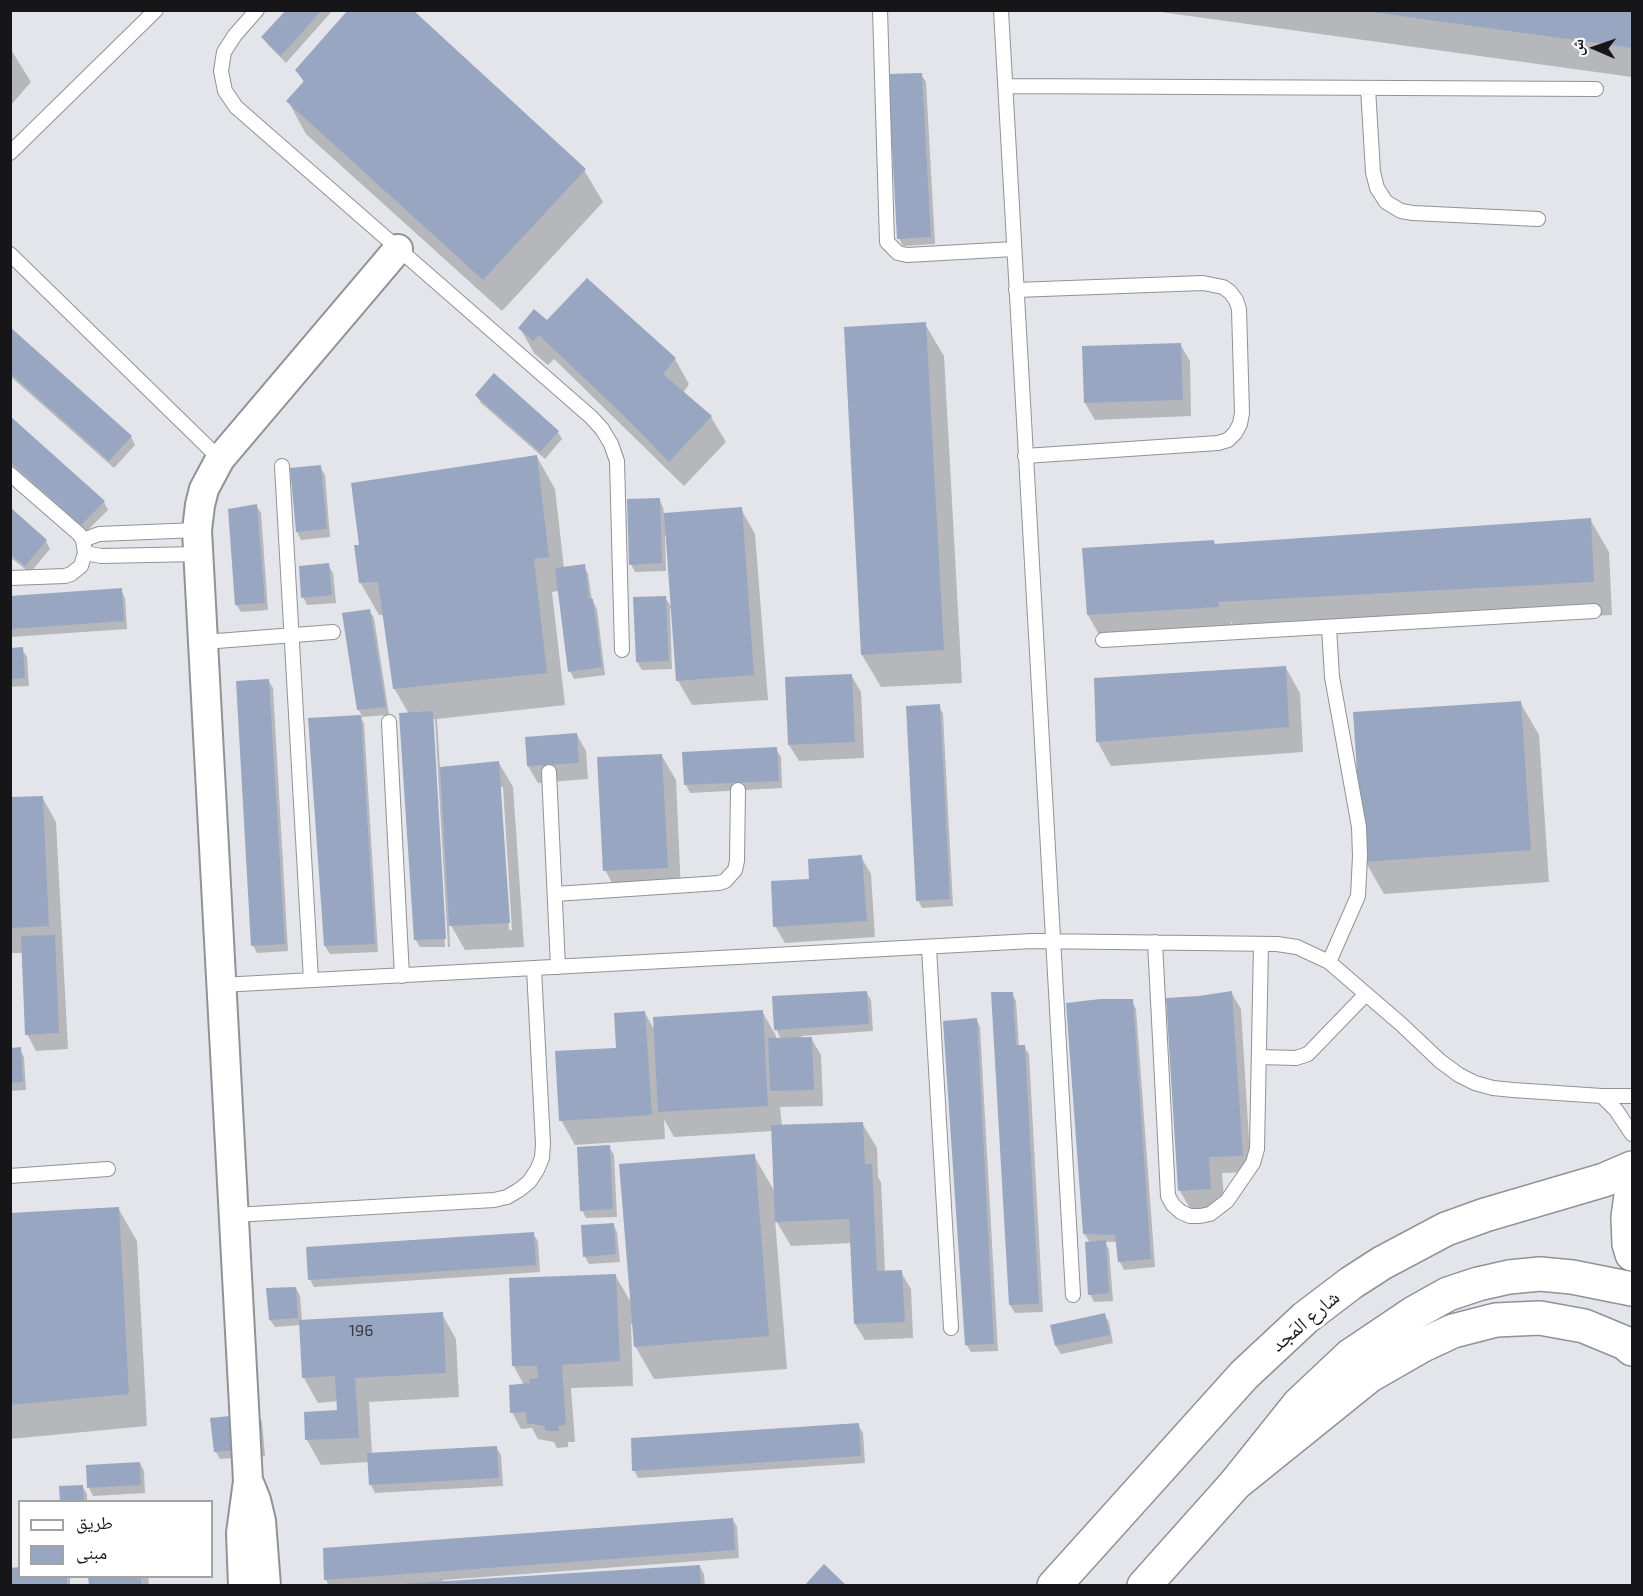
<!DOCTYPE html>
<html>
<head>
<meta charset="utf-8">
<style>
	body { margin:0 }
	#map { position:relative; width:1643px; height:1596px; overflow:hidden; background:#e3e5ea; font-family:"Exo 2","Noto Naskh Arabic",sans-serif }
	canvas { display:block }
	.frame { position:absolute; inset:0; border:12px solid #161618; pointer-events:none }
	.legend { position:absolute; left:18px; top:1500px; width:195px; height:78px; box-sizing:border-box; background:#fff; border:2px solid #a2a2a3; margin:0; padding:8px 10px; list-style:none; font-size:18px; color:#161618 }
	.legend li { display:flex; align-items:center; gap:12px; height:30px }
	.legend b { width:30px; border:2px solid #a2a2a3 }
	.north { position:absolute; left:1565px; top:18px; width:60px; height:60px; -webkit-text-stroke:4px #fff; paint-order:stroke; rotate:272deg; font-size:16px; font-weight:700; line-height:24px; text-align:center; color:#161618 }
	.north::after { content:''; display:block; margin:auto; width:21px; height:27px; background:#161618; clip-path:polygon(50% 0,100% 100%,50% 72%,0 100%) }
</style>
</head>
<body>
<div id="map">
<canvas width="1643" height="1596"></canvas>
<div class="frame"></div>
<ul class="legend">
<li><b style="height:8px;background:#fff"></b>طريق</li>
<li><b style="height:16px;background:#99a6c2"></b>مبنى</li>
</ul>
<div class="north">ش</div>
</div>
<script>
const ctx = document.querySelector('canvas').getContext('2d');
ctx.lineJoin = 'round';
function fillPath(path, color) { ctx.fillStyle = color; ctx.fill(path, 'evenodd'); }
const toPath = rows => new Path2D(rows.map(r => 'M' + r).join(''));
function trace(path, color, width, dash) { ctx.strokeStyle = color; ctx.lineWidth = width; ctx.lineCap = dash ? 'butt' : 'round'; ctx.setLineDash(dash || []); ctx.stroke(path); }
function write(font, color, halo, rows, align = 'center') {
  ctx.font = font + ' "Exo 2","Noto Naskh Arabic",sans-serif'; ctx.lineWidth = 6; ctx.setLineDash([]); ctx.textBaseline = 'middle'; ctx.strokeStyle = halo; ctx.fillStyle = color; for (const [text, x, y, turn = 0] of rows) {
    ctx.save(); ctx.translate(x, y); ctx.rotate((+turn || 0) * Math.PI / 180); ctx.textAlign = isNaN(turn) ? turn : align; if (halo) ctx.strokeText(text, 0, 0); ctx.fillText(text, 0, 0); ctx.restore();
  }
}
const shadow = toPath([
	[288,10,333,10,286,63,268,45,263,38],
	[1146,10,1632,10,1632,77],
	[10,48,31,82,10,106],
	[297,70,584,170,603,202,502,311,306,134,288,101,304,83],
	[921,74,926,82,935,244,903,246,899,238],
	[547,322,675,359,689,384,683,393,711,417,726,442,684,486,554,359,548,365,534,353,520,328],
	[925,324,944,356,962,683,881,687,862,655],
	[10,329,131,437,135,445,114,468,10,376],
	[1180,344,1190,361,1191,416,1095,420,1085,403,1083,348],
	[476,395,558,432,562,439,545,459,481,403],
	[10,418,104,502,108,510,86,532,10,464],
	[537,457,555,489,564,568,584,566,588,574,592,600,597,609,605,675,574,679,570,671,559,591,552,592,565,705,437,719,440,768,499,763,513,787,524,947,465,950,449,922,450,947,447,947,448,947,435,719,432,719,445,947,420,947,415,939,409,714,394,688,384,615,379,615,360,582],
	[500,787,503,787,512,930,509,930],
	[320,467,325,475,330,537,301,540,297,532],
	[659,499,663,507,664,514,741,509,755,534,768,700,692,705,678,681,667,536,665,536,666,571,635,572,631,564],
	[256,506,261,513,268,610,241,612,236,604],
	[10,510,46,541,50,549,30,573,10,557],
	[1590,519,1609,552,1612,615,1239,634,1231,621,1232,632,1102,640,1088,615,1214,541,1216,546],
	[328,565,333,573,336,603,307,605,303,597],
	[121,590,125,598,127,629,10,637,10,597],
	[665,597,672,608,670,609,672,669,642,670,637,662,635,598],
	[369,610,374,618,389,715,361,717,364,724,378,952,330,954,325,946,310,720,362,716,358,709],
	[10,649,22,649,27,657,29,686,10,687],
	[1286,668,1300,693,1303,752,1111,766,1097,741],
	[851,675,861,692,864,758,799,761,789,745],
	[268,680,273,688,288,951,257,953,253,945],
	[1520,702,1539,735,1549,882,1384,894,1365,861],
	[939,706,943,714,953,906,922,908,918,900],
	[577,735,586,751,588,779,538,783,528,766,526,738],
	[776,749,781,757,782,788,690,793,686,785],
	[662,756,676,780,681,892,619,895,605,870],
	[42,797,56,822,68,1049,36,1051,27,1034,23,953,10,953,10,799],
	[861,857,871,874,875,937,785,943,775,926,811,881],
	[866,992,871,1000,873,1031,801,1036,801,1039,811,1038,821,1055,823,1106,780,1107,782,1126,862,1123,877,1148,878,1177,881,1182,885,1272,901,1272,911,1289,913,1338,865,1340,855,1324,852,1243,791,1246,775,1219,787,1369,654,1379,635,1346,633,1324,631,1324,633,1386,571,1388,575,1442,568,1442,568,1447,557,1448,554,1442,538,1439,532,1428,521,1429,512,1412,524,1385,513,1365,615,1275,632,1304,754,1156,775,1192,773,1131,674,1137,664,1119,665,1139,575,1145,561,1120,645,1013,655,1031,762,1011,776,1036,774,998],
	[776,1029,781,1039,776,1040],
	[1231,992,1241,1009,1251,1172,1222,1173,1225,1213,1194,1215,1180,1191],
	[1012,993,1016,1001,1019,1047,1024,1047,1029,1054,1043,1312,1015,1313,1010,1305],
	[1132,1001,1136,1009,1155,1267,1124,1270,1120,1262,1117,1242,1105,1242,1109,1250,1113,1301,1094,1302,1090,1294,1090,1243,1084,1233],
	[976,1019,980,1027,998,1351,971,1352,966,1344],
	[10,1049,20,1049,24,1057,26,1090,10,1091],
	[609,1147,614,1155,617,1217,586,1218,582,1210],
	[118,1208,137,1241,147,1426,10,1439,10,1214],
	[613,1224,617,1232,620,1262,589,1264,585,1257],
	[533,1234,538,1241,540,1272,314,1287,310,1279],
	[296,1288,300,1296,302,1321,442,1314,456,1339,459,1397,369,1402,372,1454,496,1447,501,1455,503,1486,375,1493,371,1485,369,1462,321,1465,307,1440,339,1412,338,1401,318,1403,304,1378,301,1325,275,1327,270,1320],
	[1104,1314,1109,1322,1113,1343,1061,1354,1056,1346,1052,1326],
	[258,1414,262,1422,265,1456,220,1459,216,1452],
	[858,1425,863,1433,865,1463,638,1478,634,1470],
	[140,1463,144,1471,145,1493,93,1496,89,1488],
	[82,1486,87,1494,87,1502,62,1502],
	[733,1520,737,1527,739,1558,443,1580,443,1582,699,1566,704,1574,705,1586,329,1586,326,1580,325,1549],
	[20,1576,70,1576,70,1586,10,1586],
	[90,1576,148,1576,149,1586,90,1586]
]);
const building = toPath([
	[286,10,322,10,281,56,261,37],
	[348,10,413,10,586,169,483,280,286,101,304,81,295,70],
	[1372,10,1632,10,1632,48,1372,12],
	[922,73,931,237,897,239,888,74],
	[587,278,676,358,663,374,712,416,669,462,625,417,539,335,533,341,518,328,534,309,547,320],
	[926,322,944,650,861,655,844,327],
	[10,327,132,436,109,461,10,373],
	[1181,343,1183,400,1084,403,1082,346],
	[494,373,559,431,540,452,475,395],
	[10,416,105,501,81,525,10,462],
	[537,455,549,557,534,559,547,673,393,689,378,582,359,583,354,545,359,545,351,483],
	[321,465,327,529,296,532,290,468],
	[660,498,662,563,629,565,627,499],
	[257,504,265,603,235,605,228,509],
	[10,507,47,540,25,566,10,554],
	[742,507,754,675,676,681,664,513],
	[1591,518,1594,582,1218,602,1219,607,1087,615,1082,548,1214,540,1214,544],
	[329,563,332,595,301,598,299,566],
	[585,564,589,598,593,599,602,667,568,672,555,568],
	[122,588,124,621,10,629,10,596],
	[666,596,669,661,636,662,633,597],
	[370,609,386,707,357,710,342,613],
	[23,647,25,678,10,679,10,648],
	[1286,666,1289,727,1096,742,1094,678],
	[852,674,855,742,788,745,785,677],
	[269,679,285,944,251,946,236,681],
	[1521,701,1531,850,1363,862,1353,712],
	[940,704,950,899,916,901,906,706],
	[433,711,446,939,414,940,399,713],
	[361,715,375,944,324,946,308,718],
	[577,733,579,763,527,766,525,737],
	[777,747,779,781,684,785,682,752],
	[662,754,668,868,603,871,597,757],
	[499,761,510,923,449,926,440,767],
	[43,796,49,926,10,928,10,797],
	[862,855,867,921,773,927,771,881,809,879,808,859],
	[55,935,59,1033,25,1035,21,936],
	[867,991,869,1024,774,1030,772,996],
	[1232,991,1243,1156,1209,1157,1211,1189,1178,1191,1166,998,1199,996],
	[991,992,1013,992,1016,1045,1025,1045,1039,1304,1009,1305],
	[1100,999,1133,999,1151,1259,1118,1262,1115,1235,1083,1234,1066,1003],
	[763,1010,768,1106,658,1112,653,1017],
	[645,1011,652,1115,559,1121,555,1051,616,1048,614,1013],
	[977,1018,994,1344,965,1345,943,1021],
	[812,1037,814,1090,770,1091,768,1038],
	[21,1047,23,1082,10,1083,10,1048],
	[863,1122,865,1164,872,1164,877,1271,902,1270,905,1322,854,1324,849,1219,775,1222,771,1125],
	[610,1145,613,1209,580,1211,577,1147],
	[755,1154,769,1336,634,1347,619,1164],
	[119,1207,129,1394,10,1405,10,1213],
	[614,1223,616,1254,583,1257,581,1225],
	[534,1232,536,1265,308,1280,306,1247],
	[1106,1240,1109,1293,1088,1295,1085,1242],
	[616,1274,620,1361,562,1365,566,1425,559,1426,559,1431,546,1431,544,1426,527,1423,526,1412,510,1413,509,1385,530,1383,529,1379,538,1378,537,1366,512,1366,509,1278],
	[296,1287,298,1318,269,1320,266,1288],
	[443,1312,446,1373,355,1378,359,1438,305,1440,304,1412,337,1410,335,1376,302,1378,299,1320],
	[1105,1313,1110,1335,1055,1346,1050,1325],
	[259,1413,262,1448,214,1452,210,1418],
	[859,1423,861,1456,632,1471,631,1438],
	[497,1446,499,1478,369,1485,367,1453],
	[140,1462,141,1485,87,1488,86,1465],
	[83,1485,84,1502,60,1502,59,1486],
	[733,1518,735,1550,324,1580,323,1548],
	[824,1564,847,1586,804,1586],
	[700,1565,701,1586,400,1586,400,1584],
	[20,1567,20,1576,67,1576,67,1586,10,1586,10,1568],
	[88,1576,141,1576,141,1586,89,1586]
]);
const service = toPath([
	[257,10,235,35,224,52,221,71,225,91,236,107,591,417,602,429,611,444,617,461,622,650],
	[880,10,887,242,898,253,907,255,1014,249],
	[1001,10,1073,1295],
	[1005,86,1596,89],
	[1368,88,1373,172,1377,188,1386,202,1401,211,1413,213,1538,219],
	[10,153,156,10],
	[10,254,220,459],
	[1016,290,1203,283,1223,287,1230,292,1236,300,1239,309,1242,413,1240,424,1235,433,1228,440,1218,443,1025,456],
	[282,466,311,980],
	[10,474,79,534,83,540,85,553,81,566,71,574,65,576,10,578],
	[83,540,99,534,197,530],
	[85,553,101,556,199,554],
	[1329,627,1332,677,1359,827,1360,856,1358,896,1329,962],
	[1103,640,1594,611],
	[204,642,333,632],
	[389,722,402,976],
	[549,772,558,967],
	[555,894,719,883,725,881,735,870,737,861,738,790],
	[1155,942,1168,1196,1173,1205,1181,1212,1190,1216,1200,1216,1210,1214,1227,1201,1253,1163,1257,1149,1261,944],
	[929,948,951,1328],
	[221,985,1032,941,1277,944,1297,947,1329,962,1402,1025,1440,1061,1459,1075,1475,1083,1493,1088,1513,1090,1602,1096,1632,1096],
	[1259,1057,1296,1058,1308,1054,1366,994],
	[1602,1096,1616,1110,1632,1134],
	[10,1176,108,1169],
	[234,1215,494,1200,507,1197,519,1190,529,1182,537,1170,542,1158,543,1144,534,969]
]);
const minor = toPath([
	[250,1485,256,1500,261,1521,266,1586],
	[243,1586,241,1533,248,1481,197,530,200,505,204,489,220,459,398,249]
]);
const tertiary = toPath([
	[1632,1188,1628,1217,1629,1244,1632,1254],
	[1054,1586,1244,1375,1305,1318,1351,1283,1382,1263,1446,1229,1485,1215,1604,1180,1632,1168],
	[1144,1586,1235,1484,1299,1404,1350,1356,1414,1313,1448,1294,1478,1284,1509,1277,1540,1274,1572,1277,1632,1289]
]);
const trunk = toPath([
	[1235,1484,1369,1376,1423,1345,1453,1331,1496,1320,1540,1318,1584,1326,1625,1343,1632,1349]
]);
const numberNames = [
	["196",361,1331]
];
const streetNames = [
	["شارع المَجد",1305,1321,-40]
];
fillPath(shadow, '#0003');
fillPath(building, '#99a6c2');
trace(service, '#909297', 16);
trace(minor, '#909297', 32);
trace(tertiary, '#909297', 36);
trace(trunk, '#909297', 36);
trace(service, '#fff', 14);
trace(minor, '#fff', 28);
trace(tertiary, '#fff', 33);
trace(trunk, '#fff', 33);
write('16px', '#373a42', null, numberNames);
write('20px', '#161618', '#fff', streetNames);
</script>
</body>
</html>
